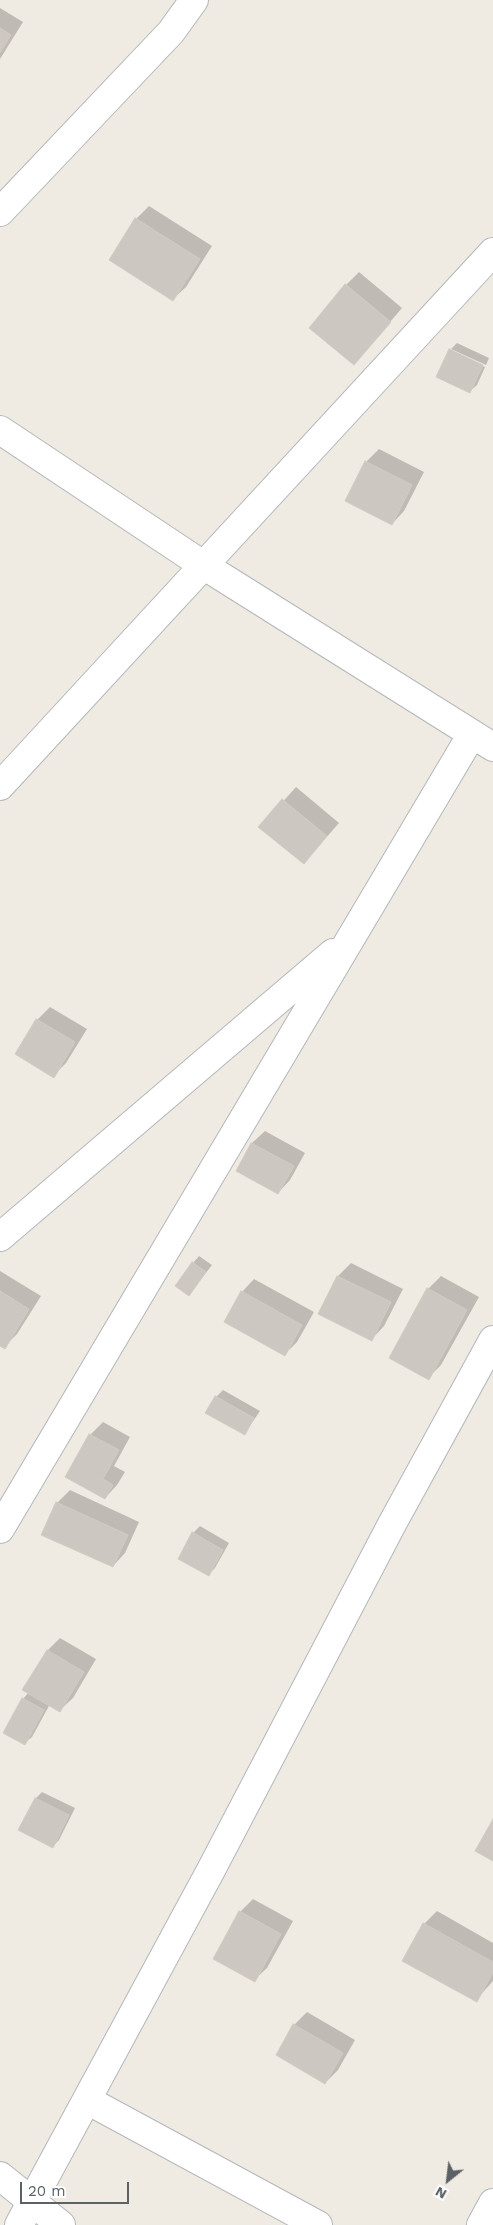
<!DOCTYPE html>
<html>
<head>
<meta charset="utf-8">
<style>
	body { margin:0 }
	#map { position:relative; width:493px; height:2225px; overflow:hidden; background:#efeae2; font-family:"Work Sans",sans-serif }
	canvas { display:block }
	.north { position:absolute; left:423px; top:2155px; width:50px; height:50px; -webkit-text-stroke:4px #fff; paint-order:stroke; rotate:209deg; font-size:14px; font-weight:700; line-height:20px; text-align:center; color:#5b6164 }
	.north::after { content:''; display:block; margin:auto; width:18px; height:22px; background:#5b6164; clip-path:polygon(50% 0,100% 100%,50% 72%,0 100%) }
	.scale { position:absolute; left:20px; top:2182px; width:109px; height:22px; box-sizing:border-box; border:2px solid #5b6164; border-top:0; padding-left:6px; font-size:15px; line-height:18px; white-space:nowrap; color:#5b6164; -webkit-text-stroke:4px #fff; paint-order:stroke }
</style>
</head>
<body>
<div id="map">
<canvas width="493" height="2225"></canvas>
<div class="north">N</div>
<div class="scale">20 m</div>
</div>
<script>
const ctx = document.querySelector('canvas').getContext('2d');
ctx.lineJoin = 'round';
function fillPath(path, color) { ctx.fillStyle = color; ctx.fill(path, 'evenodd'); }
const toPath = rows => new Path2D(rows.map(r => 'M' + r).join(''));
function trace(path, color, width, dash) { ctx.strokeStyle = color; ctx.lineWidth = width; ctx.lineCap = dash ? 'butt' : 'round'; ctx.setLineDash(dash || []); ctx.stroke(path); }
const shadow = toPath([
	[0,8,23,22,0,59],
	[149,206,212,246,186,287,173,299,136,219],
	[359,272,402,308,354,364,346,285],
	[457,343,489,358,486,365,451,349,451,352,485,367,477,385,470,391,450,350],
	[379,449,424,472,404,511,392,524,366,462],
	[296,787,339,823,304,863,260,827],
	[50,1007,87,1029,66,1063,53,1076,37,1020],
	[265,1131,305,1153,290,1180,278,1193,237,1170,252,1143],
	[199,1256,212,1265,189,1295,193,1263],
	[351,1263,403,1289,384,1326,372,1339,320,1314,338,1276],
	[0,1271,41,1296,17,1334,4,1347,0,1344],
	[441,1276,479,1297,441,1365,428,1378,428,1289],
	[254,1279,314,1312,297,1342,284,1355,242,1292],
	[223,1390,260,1411,245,1433,216,1397],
	[103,1422,130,1437,114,1466,125,1472,117,1485,105,1498,90,1435],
	[70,1490,139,1522,125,1553,113,1566,57,1503],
	[200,1526,229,1543,215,1568,209,1574,193,1533],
	[60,1638,96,1659,73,1698,60,1710,50,1704,32,1737,25,1743,5,1732,23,1699,29,1692,48,1650],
	[42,1792,75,1808,59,1840,52,1847,20,1829,36,1798],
	[253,1899,293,1921,267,1968,254,1980,240,1912],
	[437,1911,493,1943,493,1981,476,2000,424,1924],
	[307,2012,355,2040,338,2070,325,2083,294,2025]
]);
const building = toPath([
	[0,28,11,35,0,53,0,28],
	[135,218,200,259,173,301,109,260,135,218],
	[345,284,391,322,354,365,309,328,345,284],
	[449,349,483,365,470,393,436,377,449,349],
	[365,461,412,485,392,525,345,501,365,461],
	[282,799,327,836,304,864,258,827,282,799],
	[36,1019,75,1042,54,1078,15,1054,36,1019],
	[251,1143,294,1166,278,1194,236,1171,251,1143],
	[192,1262,206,1272,189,1296,175,1286,192,1262],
	[337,1276,391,1302,372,1341,318,1314,337,1276],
	[427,1288,467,1310,429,1380,389,1358,427,1288],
	[0,1291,29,1309,5,1349,0,1346,0,1291],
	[241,1291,302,1325,285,1356,224,1322,241,1291],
	[215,1396,254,1418,245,1435,205,1413,215,1396],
	[89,1434,119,1450,103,1479,113,1485,105,1499,65,1477,89,1434],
	[56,1502,128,1535,113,1567,41,1535,56,1502],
	[192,1532,223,1550,209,1576,178,1559,192,1532],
	[47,1650,84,1672,60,1712,22,1690,47,1650],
	[22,1698,44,1710,25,1745,3,1733,22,1698],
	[35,1798,69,1815,53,1848,18,1830,35,1798],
	[493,1819,493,1861,475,1851,493,1819],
	[239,1911,281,1934,255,1982,213,1959,239,1911],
	[423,1923,493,1962,493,1972,477,2002,402,1961,423,1923],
	[293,2024,343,2053,325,2084,276,2055,293,2024]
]);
const minor = toPath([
	[0,212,171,32,194,0],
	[0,430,203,565,493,747],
	[0,786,493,252],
	[0,1237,333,953],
	[0,1529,472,734],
	[87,2100,318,2225],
	[0,2176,61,2225],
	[19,2225,211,1870,392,1524,493,1340],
	[481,2225,493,2203]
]);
fillPath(shadow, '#0003');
fillPath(building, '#ccc7c1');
trace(building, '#d4cac0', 1);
trace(minor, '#b3b7bb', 30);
trace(minor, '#fff', 28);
</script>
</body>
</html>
